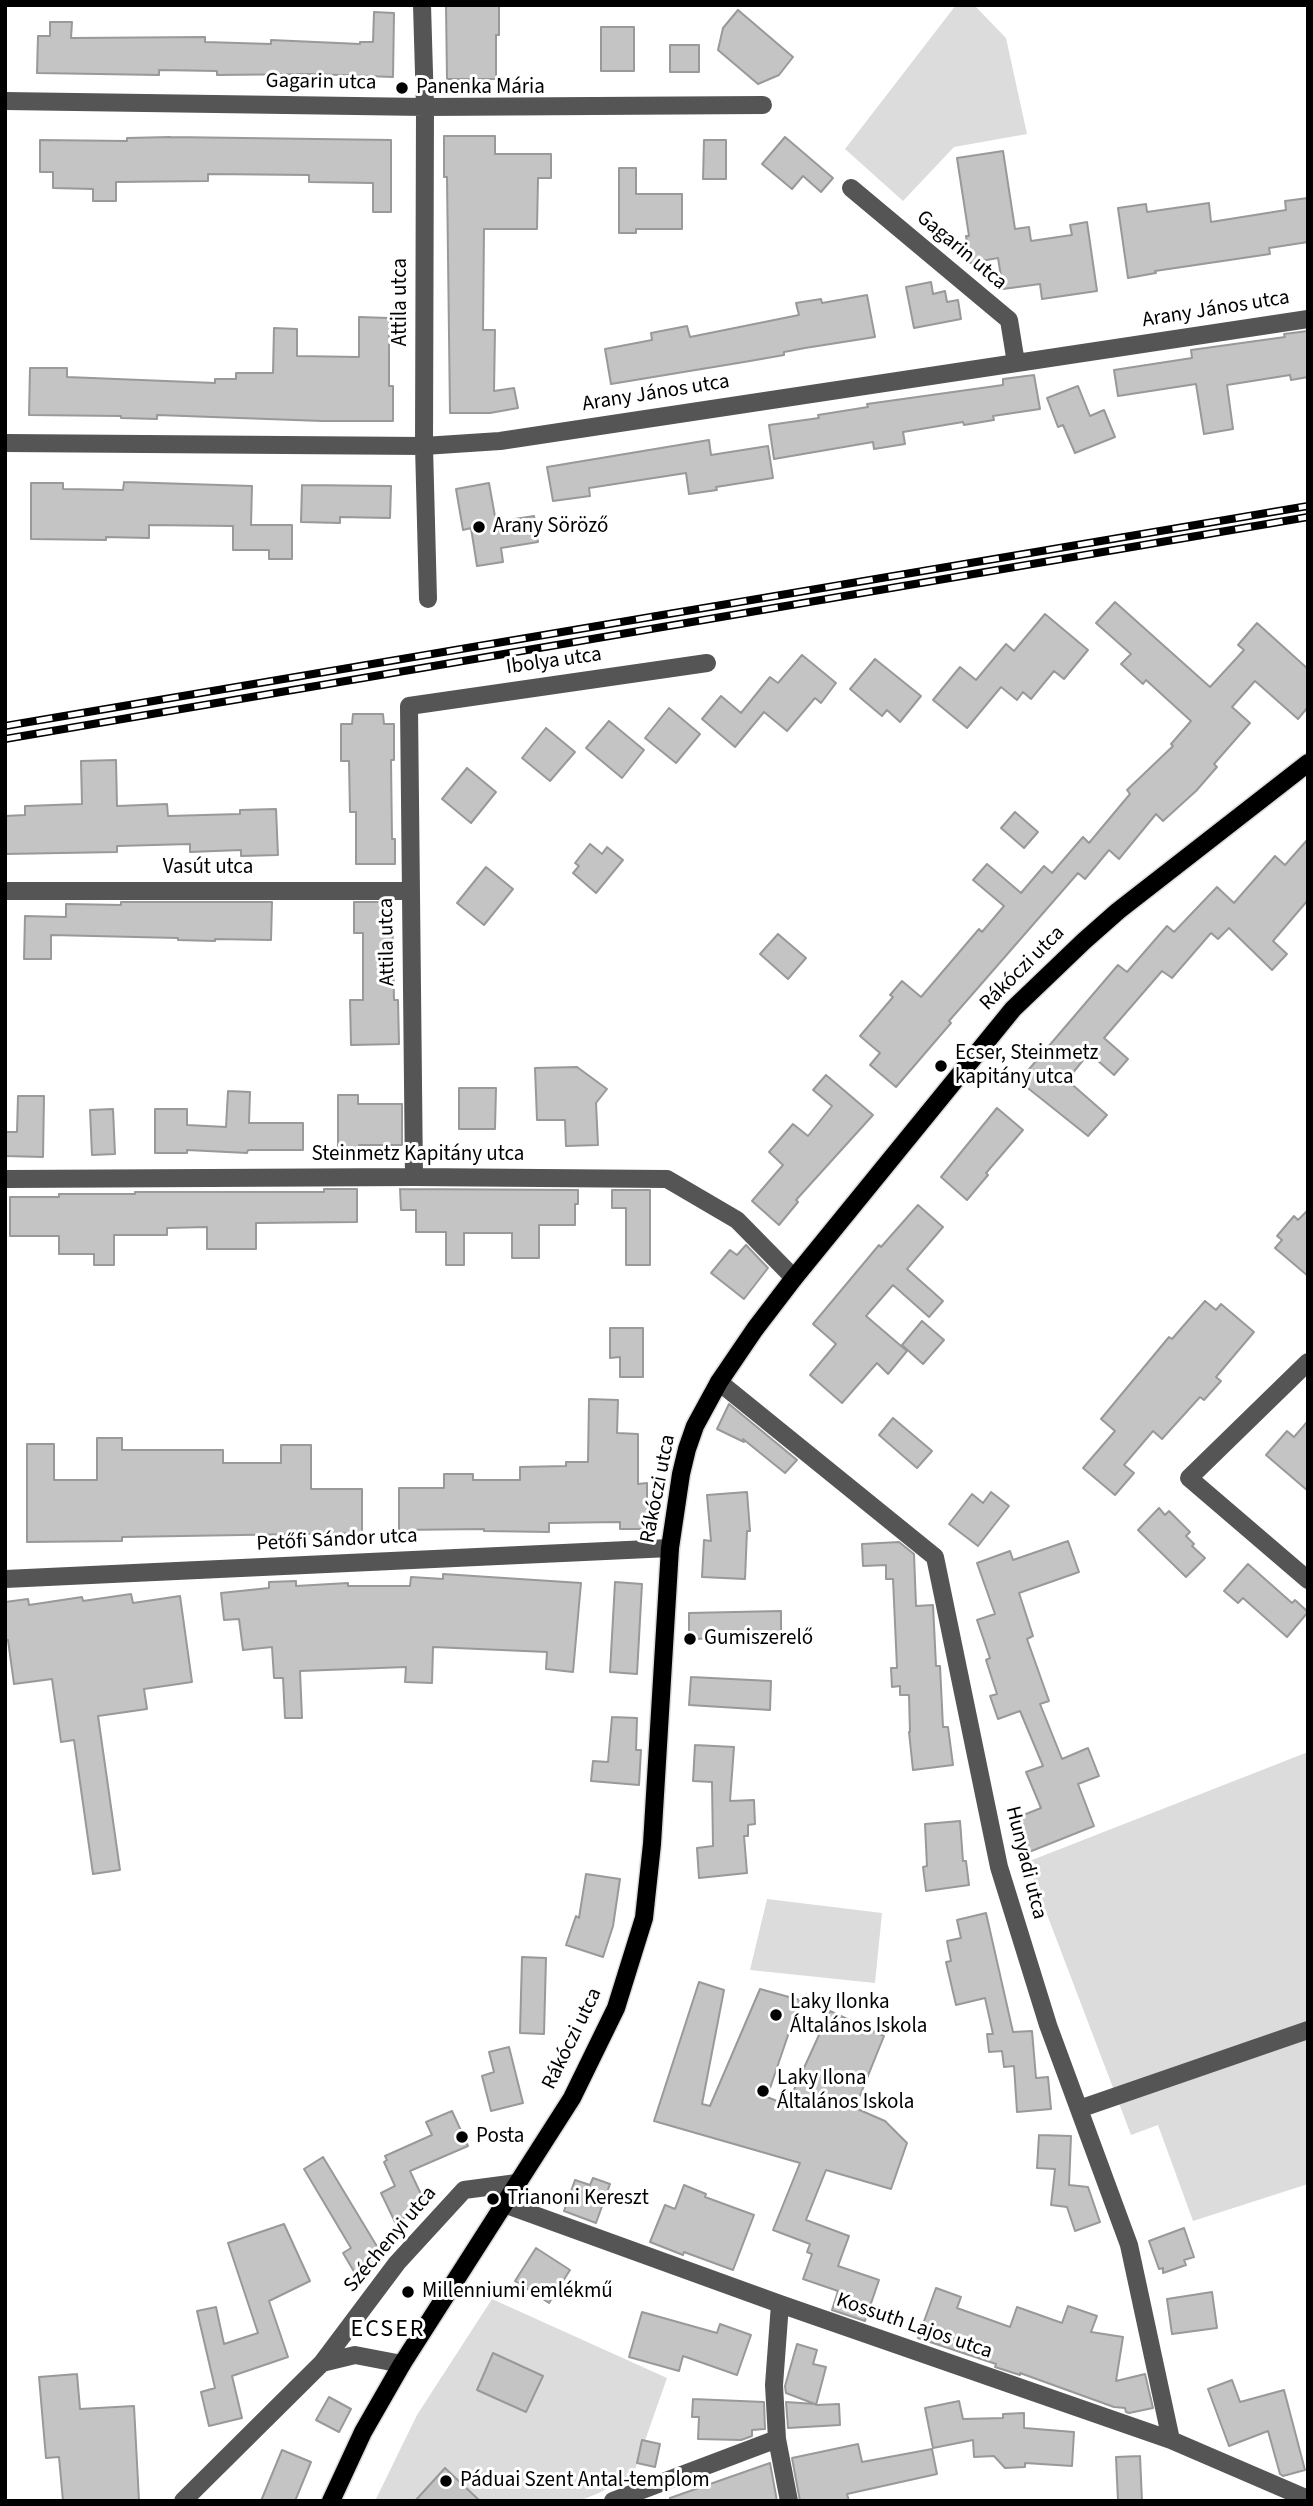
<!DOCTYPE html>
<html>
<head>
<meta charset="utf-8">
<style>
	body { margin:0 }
	#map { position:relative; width:1313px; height:2506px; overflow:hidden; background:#fff; font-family:"Source Sans 3",sans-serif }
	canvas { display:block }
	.frame { position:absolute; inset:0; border:7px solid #000; pointer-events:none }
</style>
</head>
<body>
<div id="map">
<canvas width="1313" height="2506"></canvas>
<div class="frame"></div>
</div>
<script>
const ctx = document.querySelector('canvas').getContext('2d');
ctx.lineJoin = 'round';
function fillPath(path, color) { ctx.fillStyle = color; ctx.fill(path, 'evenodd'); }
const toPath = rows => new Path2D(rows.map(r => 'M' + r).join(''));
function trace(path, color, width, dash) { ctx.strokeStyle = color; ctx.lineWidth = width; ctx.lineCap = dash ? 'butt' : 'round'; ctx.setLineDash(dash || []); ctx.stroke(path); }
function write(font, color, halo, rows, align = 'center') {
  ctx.font = font + ' "Source Sans 3",sans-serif'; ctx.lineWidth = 6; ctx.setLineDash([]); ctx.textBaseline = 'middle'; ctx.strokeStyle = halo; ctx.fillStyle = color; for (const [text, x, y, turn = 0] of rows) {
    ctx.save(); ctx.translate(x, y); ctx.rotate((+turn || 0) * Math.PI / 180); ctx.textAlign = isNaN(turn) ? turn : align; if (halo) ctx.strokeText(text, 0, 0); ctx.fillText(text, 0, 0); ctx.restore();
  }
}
const green = toPath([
	[956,5,974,5,1006,38,1027,134,954,147,903,201,845,149],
	[1308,1752,1308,2184,1193,2221,1158,2125,1131,2135,1027,1862],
	[767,1899,882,1913,875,1983,750,1970],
	[492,2299,667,2378,633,2475,599,2493,579,2501,375,2501,417,2415]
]);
const building = toPath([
	[446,5,499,5,499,35,496,35,496,79,447,79,446,5],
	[738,10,793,57,779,75,758,84,718,50,723,28,738,10],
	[374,12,394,13,393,77,312,74,217,75,217,71,159,70,159,75,37,73,38,36,50,36,50,22,72,22,71,38,205,37,205,42,271,44,271,40,360,44,360,42,373,42,374,12],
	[601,27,634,27,634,71,601,71,601,27],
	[670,45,699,45,699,72,670,72,670,45],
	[444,136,495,136,495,154,551,154,551,178,538,178,537,229,484,229,483,330,495,330,494,391,514,388,518,408,490,413,450,413,447,177,444,177,444,136],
	[170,137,391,140,391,212,373,212,373,183,309,182,309,175,208,174,208,181,116,182,116,201,93,201,93,189,53,188,53,172,40,172,40,140,127,141,127,138,170,137],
	[785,137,833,178,821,192,803,176,792,189,762,164,785,137],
	[704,140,726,140,726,179,703,179,704,140],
	[1003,151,1015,229,1029,227,1031,241,1072,235,1070,225,1087,222,1097,291,1042,299,1040,284,1003,289,998,258,970,263,966,236,969,236,957,158,1003,151],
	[619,168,636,168,636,194,682,194,682,229,636,229,636,233,619,233,619,168],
	[1308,198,1308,242,1269,248,1270,254,1155,271,1156,273,1128,278,1118,208,1146,204,1147,212,1209,203,1211,222,1286,210,1285,201,1308,198],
	[931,282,933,294,945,291,947,302,958,300,961,319,914,328,906,287,931,282],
	[867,295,875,337,805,348,784,352,784,355,750,361,611,384,605,349,652,340,651,333,687,326,690,337,799,315,796,303,821,299,822,303,867,295],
	[359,317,389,318,389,386,393,386,393,421,322,421,157,415,157,419,121,418,121,416,29,415,30,368,67,368,67,377,215,383,215,379,236,379,236,373,273,373,274,328,297,329,297,356,359,357,359,317],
	[1308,331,1308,377,1291,380,1290,375,1227,385,1233,429,1204,434,1196,384,1118,396,1114,370,1192,358,1191,350,1285,337,1284,334,1308,331],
	[1034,375,1040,409,993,416,994,420,964,425,963,422,903,432,905,444,874,449,873,442,774,459,769,425,819,418,818,415,868,407,867,404,1003,385,1003,379,1034,375],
	[1078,386,1090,416,1104,410,1115,437,1075,453,1063,425,1058,427,1047,398,1078,386],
	[709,440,711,455,768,446,773,478,716,487,717,490,689,494,686,473,589,488,590,496,553,501,547,467,709,440],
	[124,482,252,486,251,525,292,525,292,559,269,559,269,550,233,550,233,526,149,525,149,538,106,537,106,540,31,539,31,483,63,483,63,489,123,490,124,482],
	[489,483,496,522,534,516,538,542,501,548,503,562,477,566,471,528,463,530,456,489,489,483],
	[302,485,391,486,390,518,340,517,340,523,301,522,302,485],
	[1115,602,1210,687,1244,650,1238,645,1257,623,1308,669,1308,707,1298,719,1255,681,1232,707,1250,723,1214,764,1217,767,1196,791,1163,821,1156,814,1119,859,1109,850,1085,879,1078,873,949,1021,951,1023,896,1087,870,1065,880,1053,860,1036,893,997,890,995,902,981,921,997,979,929,982,932,1004,906,973,880,987,864,1021,893,1044,866,1052,873,1083,837,1089,843,1130,794,1127,790,1173,746,1171,744,1191,721,1146,680,1143,684,1121,664,1131,654,1096,623,1115,602],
	[1045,614,1088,650,1064,679,1054,671,1031,699,1023,692,1017,700,1001,687,967,728,933,700,960,667,976,680,1006,644,1014,651,1045,614],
	[802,655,836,683,821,703,815,698,787,731,764,712,735,747,702,719,721,696,741,713,770,677,778,683,802,655],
	[875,659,921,696,900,722,887,710,882,716,850,689,875,659],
	[669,708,700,734,676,763,645,738,669,708],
	[353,714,383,714,384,724,394,724,394,760,391,760,392,839,395,839,395,864,356,864,356,812,350,812,349,761,341,761,341,724,352,724,353,714],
	[609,721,644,750,622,778,586,748,609,721],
	[546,728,575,752,550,781,522,758,546,728],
	[116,760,117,806,167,804,168,816,240,814,240,810,276,809,278,855,241,856,241,850,190,852,190,844,117,846,117,852,5,854,5,816,25,815,25,806,82,804,81,761,116,760],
	[467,768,496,792,471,823,442,799,467,768],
	[1015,812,1038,832,1024,848,1001,828,1015,812],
	[1308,839,1308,900,1273,941,1287,954,1272,970,1229,928,1218,939,1211,933,1172,978,1162,971,1104,1038,1128,1059,1114,1075,1089,1053,1067,1080,1107,1115,1088,1136,1019,1081,1118,965,1127,972,1167,926,1174,932,1217,887,1234,903,1275,856,1285,865,1308,839],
	[590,844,602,854,607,847,623,860,596,893,573,873,579,866,575,863,590,844],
	[486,867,513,889,484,925,457,903,486,867],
	[121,902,272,902,271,940,215,939,215,941,178,940,178,938,51,935,51,959,24,959,25,916,66,917,66,904,121,905,121,902],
	[354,902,392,902,394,1000,398,1000,399,1044,351,1045,350,1000,363,1000,363,933,354,933,354,902],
	[778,934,806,958,788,979,760,954,778,934],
	[577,1067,607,1089,596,1103,598,1145,566,1146,565,1120,537,1120,535,1068,577,1067],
	[826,1075,873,1115,796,1200,798,1202,779,1225,752,1201,783,1165,769,1152,793,1124,808,1136,832,1106,813,1090,826,1075],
	[459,1088,496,1088,495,1129,459,1129,459,1088],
	[228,1091,250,1092,249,1123,303,1123,303,1150,248,1150,247,1153,187,1150,187,1153,155,1153,155,1109,187,1109,187,1125,226,1127,228,1091],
	[338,1095,358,1095,358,1104,402,1104,402,1145,359,1145,359,1149,338,1149,338,1095],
	[18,1096,44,1096,43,1157,5,1156,5,1132,17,1132,18,1096],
	[997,1108,1023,1130,986,1173,988,1175,967,1200,941,1177,997,1108],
	[113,1109,115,1154,92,1155,90,1110,113,1109],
	[324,1189,357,1189,357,1222,256,1223,256,1249,207,1249,207,1227,167,1228,167,1235,114,1235,114,1265,94,1265,94,1254,59,1254,59,1236,10,1236,10,1197,59,1197,59,1194,135,1194,135,1192,324,1192,324,1189],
	[400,1189,578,1190,578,1204,575,1204,575,1225,539,1225,539,1258,512,1258,512,1233,464,1233,464,1265,446,1265,446,1232,416,1232,416,1210,401,1210,400,1189],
	[612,1190,650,1190,650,1265,626,1265,626,1208,612,1208,612,1190],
	[918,1205,943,1227,907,1269,943,1301,929,1317,893,1285,866,1316,907,1351,888,1374,877,1363,842,1403,810,1375,836,1344,813,1324,879,1245,881,1247,918,1205],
	[1308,1210,1308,1276,1275,1248,1282,1240,1277,1236,1294,1216,1298,1220,1308,1210],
	[746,1245,768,1268,744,1299,711,1273,730,1250,737,1255,746,1245],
	[1205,1301,1216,1310,1221,1304,1254,1332,1216,1377,1221,1381,1204,1400,1200,1397,1162,1439,1153,1431,1124,1465,1134,1473,1115,1495,1083,1468,1115,1431,1101,1419,1169,1337,1172,1339,1205,1301],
	[922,1321,944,1340,923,1364,902,1345,922,1321],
	[610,1328,643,1328,643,1377,620,1377,620,1357,610,1358,610,1328],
	[589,1399,618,1400,617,1433,638,1434,638,1484,647,1483,647,1529,620,1529,620,1522,549,1523,549,1532,484,1531,484,1529,399,1530,399,1488,444,1488,444,1474,473,1474,473,1480,520,1480,520,1467,566,1466,566,1462,588,1462,589,1399],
	[729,1404,797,1460,785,1473,743,1439,744,1442,717,1429,729,1404],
	[893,1418,932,1451,917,1468,879,1435,893,1418],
	[1308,1421,1308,1491,1266,1455,1287,1431,1294,1437,1308,1421],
	[97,1438,122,1438,122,1450,223,1450,223,1463,281,1463,281,1445,311,1445,311,1489,362,1489,362,1533,122,1537,122,1541,27,1542,27,1444,54,1444,54,1480,97,1480,97,1438],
	[747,1492,750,1531,747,1531,745,1579,702,1577,704,1540,711,1541,707,1495,747,1492],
	[991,1492,1009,1506,978,1546,949,1524,972,1494,983,1503,991,1492],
	[1159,1508,1165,1515,1169,1511,1190,1532,1186,1536,1194,1544,1192,1546,1205,1558,1186,1577,1138,1530,1159,1508],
	[1068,1541,1079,1572,1019,1593,1033,1636,1027,1639,1049,1701,1040,1704,1062,1759,1088,1748,1099,1776,1078,1784,1094,1826,1029,1852,1016,1818,1041,1808,1026,1772,1043,1766,1020,1711,998,1719,990,1696,997,1694,986,1660,990,1658,977,1620,995,1614,977,1563,1010,1551,1013,1560,1068,1541],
	[899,1542,914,1554,916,1606,933,1605,936,1666,940,1666,943,1727,948,1727,953,1765,913,1770,909,1732,910,1732,909,1695,900,1695,900,1686,892,1687,891,1668,897,1668,893,1579,886,1579,886,1565,863,1566,862,1544,899,1542],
	[1248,1564,1292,1603,1295,1600,1308,1612,1287,1637,1243,1598,1238,1603,1224,1591,1248,1564],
	[443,1574,581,1583,573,1672,546,1669,547,1652,433,1647,432,1683,405,1682,406,1667,300,1671,302,1718,285,1718,283,1678,274,1678,272,1647,243,1650,239,1619,224,1620,221,1593,269,1588,269,1582,296,1581,296,1586,348,1583,348,1586,410,1586,411,1577,443,1579,443,1574],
	[615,1582,642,1584,637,1674,610,1672,615,1582],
	[131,1594,133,1603,180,1596,192,1682,144,1689,147,1709,98,1716,120,1870,93,1874,74,1740,61,1742,52,1679,14,1684,8,1640,5,1640,5,1602,28,1599,29,1605,82,1597,83,1601,131,1594],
	[781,1611,781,1637,689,1639,689,1613,781,1611],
	[691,1677,771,1681,770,1710,689,1705,691,1677],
	[612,1717,637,1718,636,1750,641,1750,639,1785,591,1781,593,1761,608,1762,612,1717],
	[695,1745,734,1747,730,1801,754,1800,755,1824,748,1825,748,1836,744,1836,747,1873,699,1878,697,1848,713,1846,712,1782,693,1781,695,1745],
	[960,1821,963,1861,966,1861,969,1885,926,1891,923,1867,927,1866,925,1824,960,1821],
	[586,1874,620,1879,613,1926,603,1957,566,1945,576,1916,579,1918,586,1874],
	[986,1913,1013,2032,1032,2031,1036,2078,1048,2077,1051,2109,1017,2112,1014,2066,1004,2067,1002,2051,989,2052,987,2034,993,2034,985,1998,956,2005,946,1962,951,1961,947,1941,961,1938,957,1920,986,1913],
	[522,1957,546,1958,544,2034,520,2033,522,1957],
	[699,1982,724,1990,702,2104,710,2106,760,1989,800,2000,767,2097,787,2105,830,2011,884,2036,855,2108,885,2121,907,2143,891,2189,826,2170,806,2220,849,2236,838,2266,879,2280,865,2321,832,2310,838,2291,803,2279,812,2254,807,2252,810,2244,773,2230,800,2163,654,2121,699,1982],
	[509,2047,523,2103,491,2111,482,2076,494,2072,489,2052,509,2047],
	[452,2111,468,2146,410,2171,427,2207,395,2222,381,2193,395,2186,384,2162,387,2160,385,2156,432,2135,426,2122,452,2111],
	[1039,2135,1071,2136,1069,2185,1088,2187,1100,2222,1075,2231,1067,2207,1051,2205,1055,2169,1037,2168,1039,2135],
	[323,2157,384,2258,356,2275,343,2253,351,2248,304,2169,323,2157],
	[593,2178,610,2184,596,2223,564,2211,575,2180,590,2185,593,2178],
	[684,2185,706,2194,705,2197,754,2215,733,2270,684,2252,683,2255,650,2242,665,2205,675,2209,684,2185],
	[284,2224,310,2281,269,2301,288,2357,232,2376,242,2418,209,2426,201,2392,215,2388,197,2311,216,2307,224,2344,258,2333,228,2243,284,2224],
	[1184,2228,1194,2257,1184,2260,1186,2265,1163,2273,1163,2268,1159,2269,1149,2241,1184,2228],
	[536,2248,570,2270,549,2303,515,2281,536,2248],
	[936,2288,961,2297,957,2308,1010,2327,1017,2307,1062,2323,1068,2306,1097,2316,1091,2332,1123,2337,1116,2381,1145,2374,1153,2408,1129,2413,1126,2412,1125,2408,1114,2407,1020,2373,1020,2375,995,2367,996,2364,918,2338,936,2288],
	[1212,2292,1217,2328,1172,2334,1167,2299,1212,2292],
	[642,2312,717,2333,720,2324,751,2335,737,2375,683,2356,679,2371,629,2357,642,2312],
	[797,2344,817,2350,813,2364,826,2367,816,2405,839,2404,840,2425,788,2428,786,2402,815,2404,786,2393,785,2386,797,2344],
	[493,2353,543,2376,526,2412,477,2390,493,2353],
	[77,2374,80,2409,134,2406,139,2501,63,2501,59,2457,46,2458,39,2377,77,2374],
	[1232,2380,1240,2402,1284,2390,1305,2470,1283,2476,1280,2474,1268,2431,1229,2446,1208,2389,1232,2380],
	[329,2397,351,2409,339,2432,316,2420,329,2397],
	[693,2399,764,2402,765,2429,752,2430,752,2436,741,2440,698,2439,699,2417,692,2417,693,2399],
	[959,2401,963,2419,1003,2418,1003,2414,1024,2413,1024,2428,1074,2432,1072,2466,1025,2463,1025,2467,1005,2468,994,2456,974,2457,973,2440,933,2448,925,2408,959,2401],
	[642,2440,660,2444,655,2467,637,2463,642,2440],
	[858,2444,862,2462,932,2449,937,2474,847,2494,849,2501,800,2501,792,2458,858,2444],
	[282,2450,311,2462,295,2501,261,2501,282,2450],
	[1140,2456,1142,2501,1118,2501,1116,2457,1140,2456],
	[770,2463,777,2501,670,2501,670,2498,770,2463],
	[445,2468,480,2501,415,2501,445,2468]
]);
const minor = toPath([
	[422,5,425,107,424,446,428,599],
	[5,101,425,107,763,105],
	[851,188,1009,320,1016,363],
	[5,443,424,446,500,441,1308,319],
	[5,891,410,891],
	[414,1177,409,706,707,663],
	[5,1179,414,1177,667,1179,737,1220,794,1278],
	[1308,1362,1189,1478,1308,1580],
	[719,1382,935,1557,999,1867,1048,2025,1129,2245,1171,2440],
	[5,1579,670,1548],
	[1079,2109,1308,2030],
	[504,2204,780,2304,1171,2440,1308,2499],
	[780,2304,774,2385,777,2439,789,2501],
	[322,2363,397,2263,464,2190,517,2183],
	[183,2501,322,2363,355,2355,402,2364],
	[613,2501,777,2439]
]);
const major = toPath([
	[331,2501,363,2432,402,2364,572,2098,616,2008,644,1918,652,1844,670,1548,681,1474,687,1449,695,1426,719,1382,755,1329,794,1278,1013,1009,1084,941,1118,911,1308,763]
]);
const rail = toPath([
	[5,726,1308,506],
	[5,739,1308,517]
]);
const markers = [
	[402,88,7,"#000"],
	[479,527,7,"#000"],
	[941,1066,7,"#000"],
	[690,1639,7,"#000"],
	[776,2015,7,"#000"],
	[763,2091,7,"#000"],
	[462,2137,7,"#000"],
	[493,2199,7,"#000"],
	[408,2292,7,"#000"],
	[446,2481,7,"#000"]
];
const streetNames = [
	["Gagarin utca",321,83,1],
	["Gagarin utca",961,251,40],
	["Attila utca",401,302,-90],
	["Arany János utca",1216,310,-9],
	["Arany János utca",656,394,-9],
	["Ibolya utca",554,662,-8],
	["Vasút utca",208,868],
	["Attila utca",388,942,-91],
	["Rákóczi utca",1023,969,-45],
	["Steinmetz Kapitány utca",418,1155],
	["Rákóczi utca",659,1489,-79],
	["Petőfi Sándor utca",337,1541,-3],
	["Hunyadi utca",1025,1863,76],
	["Rákóczi utca",573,2039,-64],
	["Széchenyi utca",391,2240,-50],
	["Kossuth Lajos utca",914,2327,19]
];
const poiNames = [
	["Panenka Mária",416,88],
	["Arany Söröző",493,527],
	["Ecser, Steinmetz",955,1054],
	["kapitány utca",955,1078],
	["Gumiszerelő",704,1639],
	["Laky Ilonka",790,2003],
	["Általános Iskola",790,2027],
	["Laky Ilona",777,2079],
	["Általános Iskola",777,2103],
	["Posta",476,2137],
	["Trianoni Kereszt",507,2199],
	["Millenniumi emlékmű",422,2292],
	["Páduai Szent Antal-templom",460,2481]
];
const quarterNames = [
	["ECSER",388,2331]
];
fillPath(green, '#dcdcdc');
fillPath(building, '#c4c4c4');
trace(building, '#999', 2);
trace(major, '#dbdbdb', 21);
trace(minor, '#555', 18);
trace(major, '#000', 18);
trace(rail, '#000', 8);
trace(rail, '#fff', 5, [16]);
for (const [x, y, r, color] of markers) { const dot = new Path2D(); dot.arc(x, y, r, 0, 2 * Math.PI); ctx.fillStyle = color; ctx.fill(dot); trace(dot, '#fff', 2.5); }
write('21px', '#000', '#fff', streetNames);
write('21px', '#000', '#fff', poiNames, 'left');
ctx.letterSpacing = '2px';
write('24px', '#000', '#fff', quarterNames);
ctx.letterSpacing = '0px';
</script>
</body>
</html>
